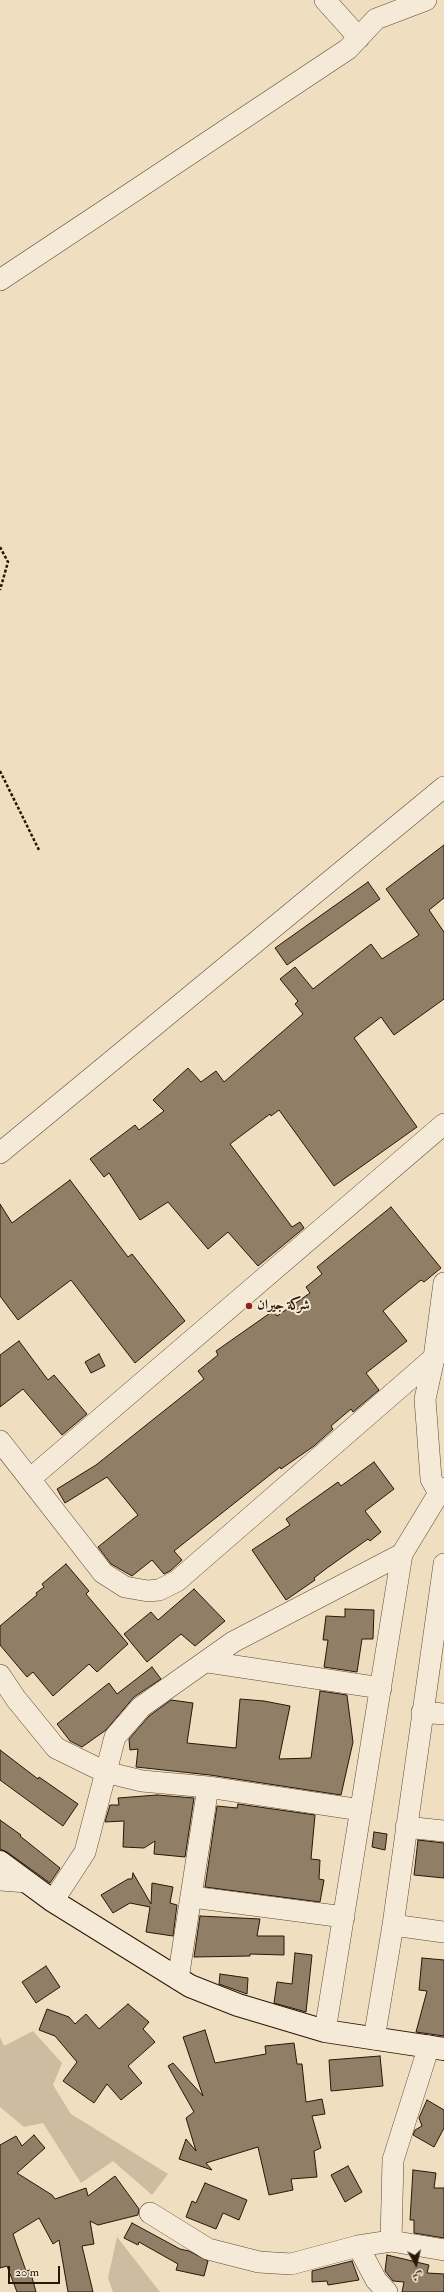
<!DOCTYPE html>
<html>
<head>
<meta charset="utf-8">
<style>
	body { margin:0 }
	#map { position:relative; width:444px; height:2292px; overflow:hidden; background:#f0dec1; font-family:"IM FELL Double Pica",Amiri,serif }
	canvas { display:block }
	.north { position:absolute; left:396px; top:2244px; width:40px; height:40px; -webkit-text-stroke:3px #f5ead7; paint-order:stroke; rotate:172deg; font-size:11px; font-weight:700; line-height:16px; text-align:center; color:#2a1606 }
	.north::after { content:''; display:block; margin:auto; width:14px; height:18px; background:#2a1606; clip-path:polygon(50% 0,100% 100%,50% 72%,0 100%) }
	.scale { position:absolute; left:8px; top:2266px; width:52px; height:18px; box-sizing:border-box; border:2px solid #2a1606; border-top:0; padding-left:5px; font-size:12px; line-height:14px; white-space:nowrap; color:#2a1606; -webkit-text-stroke:3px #f5ead7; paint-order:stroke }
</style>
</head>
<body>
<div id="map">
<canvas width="444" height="2292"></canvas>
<div class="north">ش</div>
<div class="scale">20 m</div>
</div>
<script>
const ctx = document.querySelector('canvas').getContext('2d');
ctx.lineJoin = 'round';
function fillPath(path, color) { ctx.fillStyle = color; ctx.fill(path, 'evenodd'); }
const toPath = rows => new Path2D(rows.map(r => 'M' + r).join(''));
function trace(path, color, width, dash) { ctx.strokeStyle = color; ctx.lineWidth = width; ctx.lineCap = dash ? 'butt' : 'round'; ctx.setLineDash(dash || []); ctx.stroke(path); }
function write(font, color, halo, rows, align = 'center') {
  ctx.font = font + ' "IM FELL Double Pica",Amiri,serif'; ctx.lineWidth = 4; ctx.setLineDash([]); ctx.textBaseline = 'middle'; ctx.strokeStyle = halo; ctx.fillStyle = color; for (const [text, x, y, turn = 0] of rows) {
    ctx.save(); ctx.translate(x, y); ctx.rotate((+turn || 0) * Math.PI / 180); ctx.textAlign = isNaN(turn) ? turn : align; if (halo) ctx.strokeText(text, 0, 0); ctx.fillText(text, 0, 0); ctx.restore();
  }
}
const green = toPath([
	[33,2031,62,2063,53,2085,71,2114,168,2174,152,2195,113,2161,81,2183,43,2123,24,2127,0,2107,0,2037,4,2046],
	[117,2237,160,2292,113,2292,108,2278]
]);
const building = toPath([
	[444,845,444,898,429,910,444,932,444,999,394,1035,381,1017,354,1038,417,1127,334,1186,279,1110,271,1116,270,1114,230,1144,292,1227,300,1222,304,1228,258,1266,228,1232,208,1249,168,1202,140,1220,109,1173,104,1177,90,1159,135,1125,139,1130,164,1111,153,1100,188,1068,201,1082,216,1071,224,1082,303,1014,295,1004,298,1001,280,979,295,967,313,989,371,944,382,959,419,935,386,889,444,845],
	[368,882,380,899,287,965,275,948,368,882],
	[70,1180,128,1257,132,1254,185,1321,135,1363,71,1280,18,1320,0,1296,0,1204,12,1223,70,1180],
	[391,1207,441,1268,424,1282,421,1280,383,1311,407,1341,366,1373,379,1390,353,1412,351,1409,331,1426,333,1429,314,1446,281,1469,280,1467,174,1551,182,1560,170,1571,164,1574,152,1560,132,1576,111,1564,98,1547,138,1515,107,1477,65,1503,57,1489,96,1465,204,1379,198,1371,218,1355,216,1351,273,1311,277,1316,310,1293,306,1287,322,1274,317,1267,391,1207],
	[19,1341,48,1380,54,1375,87,1414,62,1435,23,1389,0,1407,0,1355,19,1341],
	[99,1354,105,1366,91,1373,85,1362,99,1354],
	[374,1462,394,1489,365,1511,381,1532,370,1541,368,1539,327,1568,314,1578,315,1580,286,1600,252,1550,290,1525,286,1519,338,1482,341,1486,374,1462],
	[66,1564,89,1591,86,1594,128,1644,97,1672,89,1664,53,1696,33,1672,27,1677,0,1645,0,1626,37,1595,36,1593,44,1587,42,1584,66,1564],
	[194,1589,225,1621,195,1646,181,1634,147,1662,124,1634,151,1612,158,1620,194,1589],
	[345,1609,374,1610,373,1639,362,1639,357,1672,324,1667,328,1640,323,1640,326,1616,345,1617,345,1609],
	[152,1667,161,1679,134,1697,106,1730,82,1747,70,1741,57,1724,109,1683,117,1694,152,1667],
	[320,1691,347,1695,353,1742,341,1795,210,1775,136,1767,138,1749,130,1750,129,1739,149,1716,171,1700,193,1703,187,1743,236,1748,240,1699,264,1701,290,1706,279,1759,311,1758,320,1691],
	[0,1750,38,1779,39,1777,78,1804,63,1826,0,1780,0,1750],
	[157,1795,194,1798,185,1857,154,1854,155,1841,144,1848,123,1847,124,1821,105,1822,110,1805,119,1805,118,1798,157,1795],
	[238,1804,315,1815,311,1859,320,1860,319,1879,324,1880,320,1902,205,1887,217,1806,237,1808,238,1804],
	[0,1820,21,1835,20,1836,60,1868,50,1883,7,1852,0,1849,0,1820],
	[374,1832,387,1834,385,1850,372,1847,374,1832],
	[418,1840,444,1843,444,1878,414,1875,418,1840],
	[133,1873,151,1904,152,1883,173,1887,170,1903,177,1905,173,1936,146,1932,150,1907,130,1903,113,1913,101,1895,128,1879,132,1879,133,1873],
	[200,1916,260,1919,257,1936,284,1936,284,1955,250,1954,250,1956,194,1957,200,1916],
	[295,1953,312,1955,306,2012,274,2003,277,1982,292,1984,295,1953],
	[422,1958,444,1960,444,2036,416,2032,427,1991,419,1990,422,1958],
	[46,1966,60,1987,36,2003,22,1982,46,1966],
	[220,1974,248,1978,247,1994,219,1984,220,1974],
	[128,2004,149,2022,143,2029,155,2042,128,2066,142,2083,121,2100,107,2084,94,2103,63,2081,77,2062,55,2036,39,2030,47,2009,69,2017,75,2024,86,2014,99,2029,128,2004],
	[205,2030,215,2063,266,2054,265,2046,294,2043,297,2064,302,2064,306,2102,322,2099,325,2114,312,2116,321,2148,314,2151,317,2177,291,2179,293,2190,269,2195,258,2147,206,2163,212,2170,179,2159,186,2139,196,2151,186,2118,194,2112,168,2066,173,2063,203,2096,183,2037,205,2030],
	[380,2056,383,2086,331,2091,329,2060,380,2056],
	[427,2100,444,2110,444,2128,434,2147,413,2135,415,2130,422,2126,419,2118,427,2100],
	[34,2135,45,2148,17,2173,52,2195,55,2199,86,2188,88,2196,115,2176,139,2209,138,2215,98,2225,90,2221,94,2244,82,2246,93,2292,68,2292,59,2240,53,2244,39,2218,13,2234,26,2271,30,2270,36,2292,17,2292,7,2266,0,2268,0,2145,16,2136,22,2146,34,2135],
	[348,2166,362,2192,345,2202,331,2175,348,2166],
	[413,2170,436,2173,434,2188,444,2188,444,2238,414,2233,414,2220,410,2220,413,2170],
	[205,2183,247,2200,239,2220,223,2213,216,2229,186,2217,192,2201,196,2203,205,2183],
	[132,2223,180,2249,189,2251,208,2261,204,2276,176,2270,178,2264,139,2242,138,2245,124,2238,132,2223],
	[387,2255,429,2265,427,2273,444,2274,444,2292,402,2292,404,2282,393,2281,385,2271,387,2255],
	[352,2261,359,2280,328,2285,327,2281,312,2282,312,2271,352,2261]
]);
const path = toPath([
	[0,547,8,562,0,590],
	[0,771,39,850]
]);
const street = toPath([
	[325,0,359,38],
	[0,280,348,49,376,19,426,0],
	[0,1153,444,787],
	[0,1441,103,1573,125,1587,148,1591,159,1590,177,1581,444,1349],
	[31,1478,444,1124],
	[439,1493,431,1479,425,1399,434,1358,444,1283],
	[208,1662,381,1688],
	[0,1675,16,1699,56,1748,105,1772,142,1781,208,1787,361,1810],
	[422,1712,444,1714],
	[406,1827,444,1831],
	[0,1880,27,1882],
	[192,1897,344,1917],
	[53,1901,85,1852,115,1737,141,1707,233,1642,402,1554],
	[393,1925,444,1932],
	[178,1979,208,1787],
	[325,2031,402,1554,439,1493,444,1488],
	[374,2039,393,1925,444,1564],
	[429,2046,393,2160,391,2241,444,2250],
	[150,2213,208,2249,259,2262,291,2264,358,2246,391,2241],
	[358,2246,376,2280,387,2292]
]);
const secondary = toPath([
	[0,1862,53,1901,190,1986,238,2005,325,2031,444,2049]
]);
const markers = [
	[249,1306,4,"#8f2418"]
];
const poiNames = [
	["شركة جيران",257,1306]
];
fillPath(green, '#cebca1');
fillPath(building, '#917e67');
trace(building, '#2a1606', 1);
trace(street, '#5c4835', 22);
trace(secondary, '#2a1606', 24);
trace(path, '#2a1606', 2.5, [3, 2]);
trace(street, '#f5ead7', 21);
trace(secondary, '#f5ead7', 22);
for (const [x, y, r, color] of markers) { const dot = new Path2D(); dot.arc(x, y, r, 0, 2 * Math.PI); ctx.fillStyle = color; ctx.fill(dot); trace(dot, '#f5ead7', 1.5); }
write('bold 14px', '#2a1606', '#f5ead7', poiNames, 'left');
</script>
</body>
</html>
